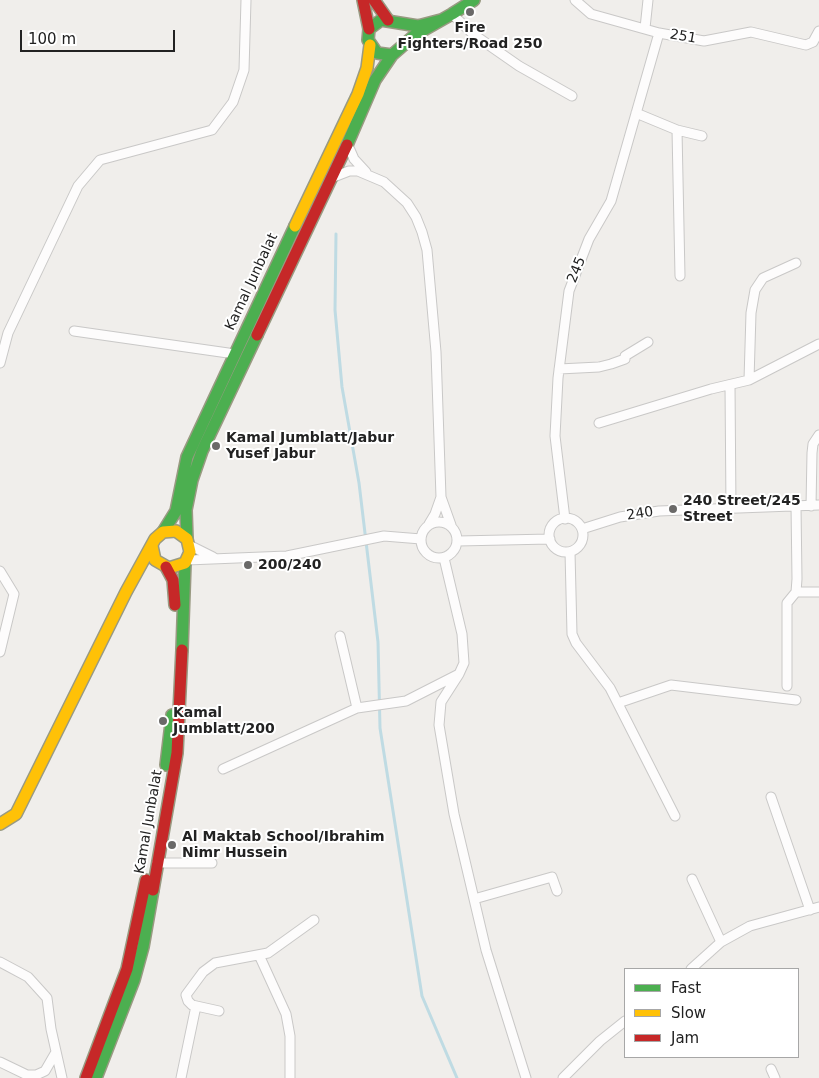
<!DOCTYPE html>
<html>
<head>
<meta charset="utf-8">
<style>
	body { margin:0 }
	#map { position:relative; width:819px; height:1078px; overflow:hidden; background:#f0eeeb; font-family:"DejaVu Sans",sans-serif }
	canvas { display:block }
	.legend { position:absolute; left:624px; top:968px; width:175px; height:90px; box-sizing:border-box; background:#fff; border:1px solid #a7a7a7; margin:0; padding:6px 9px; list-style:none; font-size:15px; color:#222 }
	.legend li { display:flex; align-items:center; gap:10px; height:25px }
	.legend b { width:25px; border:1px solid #a7a7a7 }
	.scale { position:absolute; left:20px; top:30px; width:155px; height:22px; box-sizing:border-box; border:2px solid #222; border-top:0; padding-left:6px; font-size:15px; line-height:18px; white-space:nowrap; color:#222; -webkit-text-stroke:4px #fff; paint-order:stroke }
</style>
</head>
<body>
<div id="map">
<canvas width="819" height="1078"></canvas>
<ul class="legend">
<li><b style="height:6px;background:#4caf50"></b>Fast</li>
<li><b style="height:6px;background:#ffc107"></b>Slow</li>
<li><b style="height:6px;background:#c62828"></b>Jam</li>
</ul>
<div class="scale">100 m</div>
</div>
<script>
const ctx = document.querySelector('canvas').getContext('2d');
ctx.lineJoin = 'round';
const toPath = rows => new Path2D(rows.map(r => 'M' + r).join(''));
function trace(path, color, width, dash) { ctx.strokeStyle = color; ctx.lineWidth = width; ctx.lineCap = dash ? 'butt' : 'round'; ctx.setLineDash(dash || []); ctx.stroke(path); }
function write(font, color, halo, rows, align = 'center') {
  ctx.font = font + ' "DejaVu Sans",sans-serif'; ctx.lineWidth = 4; ctx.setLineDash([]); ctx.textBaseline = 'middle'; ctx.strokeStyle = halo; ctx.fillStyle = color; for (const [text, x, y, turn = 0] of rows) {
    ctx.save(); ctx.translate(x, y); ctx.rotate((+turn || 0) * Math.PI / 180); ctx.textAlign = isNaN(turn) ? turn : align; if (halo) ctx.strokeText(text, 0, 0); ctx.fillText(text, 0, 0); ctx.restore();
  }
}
const stream = toPath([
	[336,234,335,310,342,387,359,483,378,642,380,728,422,996,457,1078]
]);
const street = toPath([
	[575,0,591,14,659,33,704,41,751,32,806,45,813,42,819,31],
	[452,14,473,34,519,66,572,96],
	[645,28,648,0],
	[636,113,677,130,702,136],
	[677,130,680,276],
	[347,143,354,159,366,172],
	[331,178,349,171,358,171,384,182,407,203,416,217,422,232,427,250,436,352,441,497],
	[74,331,235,354],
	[0,363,8,333,78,186,100,160,212,130,233,102,244,70,246,0],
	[559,369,599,367,611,364,625,359,625,356,648,342],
	[749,380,751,313,755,290,763,278,796,263],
	[730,385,731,509],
	[599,423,711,389,749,380,819,344],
	[811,506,812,453,813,444,819,435],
	'549 535a17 17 0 1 1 34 0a17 17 0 1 1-34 0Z',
	[565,519,555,436,558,378,569,291,589,239,611,201,659,33],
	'421 540a18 18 0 1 1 36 0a18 18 0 1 1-36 0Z',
	[429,524,435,514,441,497,451,525],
	[582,529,620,517,659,511,819,505],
	[458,541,550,539],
	[189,545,213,557],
	[570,552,572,634,576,643,610,688,675,816],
	[444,558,462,634,464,663,459,674,441,702,439,725,454,814,486,950,526,1078],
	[187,560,287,556,384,536,421,539],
	[0,571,14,594,0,652],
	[796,592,819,592],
	[340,636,357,708],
	[787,686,787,603,796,592,797,579,796,506],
	[618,703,671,685,796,700],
	[223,769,357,708,406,701,459,674],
	[771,797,810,910],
	[157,863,212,863],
	[692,879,721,942],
	[474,899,552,877,557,891],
	[259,955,286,1014,290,1036,290,1078],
	[0,962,28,977,47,998,51,1029,62,1078],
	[691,969,721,942,750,926,819,907],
	[219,1011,192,1005,188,1001,186,995,203,972,215,963,268,953,314,920],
	[0,1062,27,1075,36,1075,45,1071,56,1052],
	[771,1069,775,1078],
	[181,1078,196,1006],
	[563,1078,600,1041,625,1021]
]);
const fast = toPath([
	[441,20,418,26,381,20,369,29,368,40,377,53,392,55,415,35,452,14,474,0],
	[347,145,375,80,392,55],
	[163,532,176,511,187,457,295,226],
	[187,539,186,510,192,480,202,451,257,335],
	[182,650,185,563],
	[166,765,172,715],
	[96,1078,134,980,143,947,153,890]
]);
const slow = toPath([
	[295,226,358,94,367,68,370,45],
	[0,824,16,814,126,592,155,539,163,532,176,531,187,539,190,552,185,563,169,568,155,560,152,546]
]);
const jam = toPath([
	[363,0,369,29],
	[374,0,388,20],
	[257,335,347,145],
	[166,567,173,580,175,605],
	[153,890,177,753,182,650],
	[86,1078,127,969,146,880]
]);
const markers = [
	[470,12,5,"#6a6968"],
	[216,446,5,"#6a6968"],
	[673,509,5,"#6a6968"],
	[248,565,5,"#6a6968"],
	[163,721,5,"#6a6968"],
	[172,845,5,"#6a6968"]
];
const poiNames = [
	["Fire",470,28,"center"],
	["Fighters/Road 250",470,44,"center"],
	["Kamal Jumblatt/Jabur",226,438],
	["Yusef Jabur",226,454],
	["240 Street/245",683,501],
	["Street",683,517],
	["200/240",258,565],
	["Kamal",173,713],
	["Jumblatt/200",173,729],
	["Al Maktab School/Ibrahim",182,837],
	["Nimr Hussein",182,853]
];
const streetNames = [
	["251",683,37,10],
	["245",577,270,-68],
	["Kamal Junbalat",252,282,-65],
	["240",640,514,-9],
	["Kamal Junbalat",149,822,-80]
];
trace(stream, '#bfdbe3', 3);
trace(street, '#c9c8c7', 11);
trace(fast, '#999a82', 14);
trace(slow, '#999a82', 14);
trace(jam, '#999a82', 14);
trace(street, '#fdfcfc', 9);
trace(fast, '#4caf50', 11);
trace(slow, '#ffc107', 11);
trace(jam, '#c62828', 11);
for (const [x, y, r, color] of markers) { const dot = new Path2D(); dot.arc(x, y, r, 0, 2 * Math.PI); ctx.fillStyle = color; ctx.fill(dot); trace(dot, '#fff', 2); }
write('bold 14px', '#222', '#fff', poiNames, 'left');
write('14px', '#222', '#fff', streetNames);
</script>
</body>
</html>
